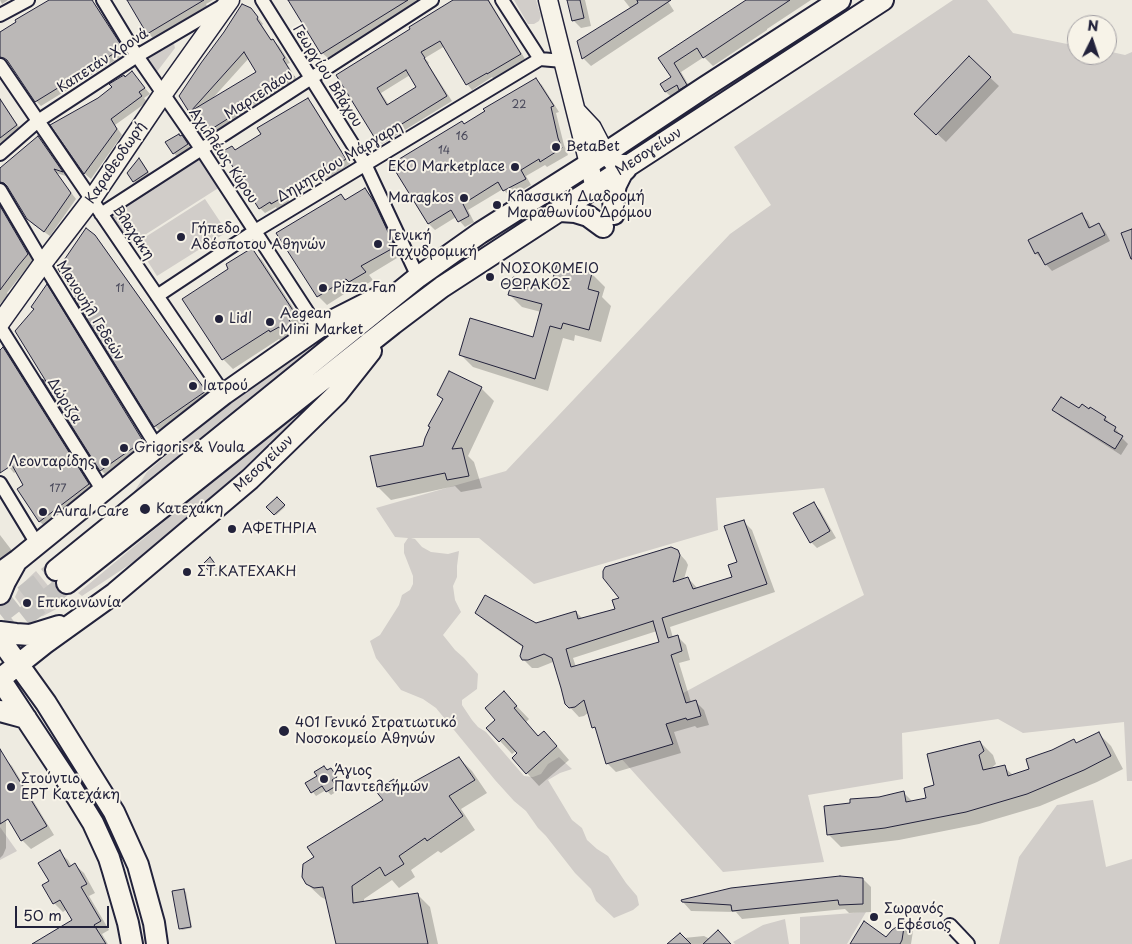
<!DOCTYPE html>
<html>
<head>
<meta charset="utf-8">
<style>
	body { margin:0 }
	#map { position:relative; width:1132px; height:944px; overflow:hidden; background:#eeebe1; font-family:"Playpen Sans",sans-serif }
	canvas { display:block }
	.north { position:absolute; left:1067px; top:15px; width:50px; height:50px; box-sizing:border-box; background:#f7f3e8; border:1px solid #a29fa3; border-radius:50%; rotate:4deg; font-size:14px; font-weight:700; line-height:20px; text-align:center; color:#22223b }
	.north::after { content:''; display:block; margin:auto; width:18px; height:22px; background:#22223b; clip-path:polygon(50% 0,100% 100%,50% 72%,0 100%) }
	.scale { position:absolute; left:15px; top:906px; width:94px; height:22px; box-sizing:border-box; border:2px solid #22223b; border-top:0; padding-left:6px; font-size:15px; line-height:18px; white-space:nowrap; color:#22223b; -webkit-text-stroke:4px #f7f3e8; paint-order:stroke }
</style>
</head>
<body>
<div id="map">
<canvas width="1132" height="944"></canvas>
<div class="north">N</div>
<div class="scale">50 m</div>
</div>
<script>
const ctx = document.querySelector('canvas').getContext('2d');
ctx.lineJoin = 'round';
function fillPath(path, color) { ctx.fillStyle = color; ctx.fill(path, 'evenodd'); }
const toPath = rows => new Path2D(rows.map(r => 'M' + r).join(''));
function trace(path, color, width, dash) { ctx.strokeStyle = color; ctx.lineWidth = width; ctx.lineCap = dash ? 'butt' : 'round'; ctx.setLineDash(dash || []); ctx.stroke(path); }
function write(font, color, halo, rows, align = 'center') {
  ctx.font = font + ' "Playpen Sans",sans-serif'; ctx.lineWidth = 4; ctx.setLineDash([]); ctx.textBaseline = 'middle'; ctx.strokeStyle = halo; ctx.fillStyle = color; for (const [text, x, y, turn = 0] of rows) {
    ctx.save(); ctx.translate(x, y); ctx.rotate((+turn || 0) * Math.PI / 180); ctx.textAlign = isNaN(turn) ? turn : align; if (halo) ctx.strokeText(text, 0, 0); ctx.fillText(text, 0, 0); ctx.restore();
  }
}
const green = toPath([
	[514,0,536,0,541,16,539,21,534,24,528,24],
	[953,0,987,0,1013,33,1077,46,1077,55,1107,55,1107,51,1125,55,1132,52,1132,781,1127,781,1124,722,1023,733,998,719,902,733,903,779,808,795,824,862,723,872,602,737,864,595,824,488,716,498,718,530,534,584,479,538,411,538,415,539,422,547,431,552,448,554,459,551,457,566,457,577,453,586,455,600,461,612,443,635,455,650,464,658,478,674,477,689,462,700,462,705,472,720,478,727,486,732,524,776,533,777,541,774,548,764,559,757,572,769,560,773,548,780,572,820,582,828,587,840,597,849,608,856,626,883,637,896,639,905,633,910,614,918,596,901,591,889,575,873,546,836,538,828,526,811,514,801,495,780,436,708,423,699,401,690,376,658,370,641,380,635,399,605,402,595,410,590,413,584,413,576,404,553,404,544,408,538,395,537,376,508,506,471,730,234,771,205,734,147],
	[170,43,174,44,175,48,156,73,145,56],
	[202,158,220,187,129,245,110,216],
	[205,199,227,232,157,276,136,243],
	[351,319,128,501,147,472,214,415,293,355],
	[321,392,282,436,138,559,82,596,78,593,278,427],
	[36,571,64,605,43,616,30,618,15,597,20,586],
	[1093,800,1106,867,1132,859,1132,944,999,944,1019,857,1057,805],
	[0,827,17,851,0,860],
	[866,912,847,944,800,944,800,917],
	[785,919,789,944,735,944,733,942,763,925]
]);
const shadow = toPath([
	[0,0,8,0,2,4],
	[50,0,95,0,93,1,127,53,41,106,36,101,9,62,4,62,0,59,0,33],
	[128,0,213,0,206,4,207,6,153,38,148,33],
	[289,0,423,0,328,58,322,53],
	[455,0,489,0,525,59,494,79,492,77,472,90,467,84,445,46,425,58,429,63,428,64,452,101,382,144,377,139,337,76,412,29],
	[410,75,418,87,389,105,381,93],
	[568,0,585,0,591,26,581,28,573,20],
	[624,0,667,0,674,11,591,66,583,58,631,9],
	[748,0,811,0,767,29,767,30,713,66,704,57,681,72,694,94,674,100,666,92,662,84,673,77,660,58],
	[257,16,263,24,262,25,272,41,273,40,279,46,290,63,287,64,299,83,208,140,198,127,200,126,180,96],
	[249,58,258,72,212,99],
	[969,58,999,86,946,142,916,114],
	[132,73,150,94,144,98,147,102,115,125,122,135,91,179,85,174,52,125,99,99],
	[536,79,542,85,559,112,556,113,564,145,568,155,547,167,545,165,526,176,531,185,510,197,503,189,468,210,474,222,465,227,456,217,435,230,429,224,393,164,464,125],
	[0,98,21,130,0,145,3,148,0,150],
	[308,100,313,105,350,164,328,178,327,176,288,199,289,201,277,209,276,207,265,213,260,208,235,151,262,134],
	[38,137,43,142,66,176,56,173,76,199,50,236,34,225,28,219,9,188,5,187,0,190,0,172],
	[186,141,191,149,177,157,174,153],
	[139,159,143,163,151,176,138,185,134,181],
	[365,189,373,198,382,212,402,255,369,275,373,280,358,290,355,287,327,305,318,296,278,233,341,195,346,200],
	[0,204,33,260,7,293,9,295,0,304],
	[1081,215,1088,221,1091,228,1099,225,1105,231,1110,241,1052,271,1036,253],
	[94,236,101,243,211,398,162,433,155,426,78,302,83,305],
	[251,250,262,260,305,326,281,341,279,339,233,369,223,359,230,269],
	[558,265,592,274,605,287,602,297,611,306,601,342,575,335,574,341,563,338,548,391,473,367,460,354,534,339,541,312,522,307,509,294,552,287],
	[51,290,147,445,105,474,101,470,48,386],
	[3,349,8,354,94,491,46,527,40,522,19,489,25,485,17,471,14,473,9,467,0,453,0,353],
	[481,388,494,401,468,456,474,462,482,488,461,492,455,486,391,500,378,487,424,447,444,400,438,395],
	[1054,410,1089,410,1105,418,1121,435,1120,436,1128,444,1121,455,1060,416],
	[277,498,285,507,276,515,268,507],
	[813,503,820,510,836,538,817,548,811,542],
	[743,521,752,530,775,592,670,627,673,638,677,636,686,645,690,660,679,663,691,702,695,701,704,710,709,725,697,728,695,726,674,732,681,753,616,772,607,763,598,732,594,727,589,712,584,716,579,717,566,703,555,663,553,662,538,668,532,668,523,659,524,648,485,621,476,613,536,624,576,612,583,619,617,609,621,598,677,551,686,561,688,565,684,579,688,578,698,589,733,577,738,563],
	[657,631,660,642,576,667,573,658],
	[0,535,13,552,0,562],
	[210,559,217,567,211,572,204,564],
	[504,693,529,719,526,722,539,737,556,745,569,760,539,786,527,773,518,753,516,751,512,754,500,741,497,720],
	[1098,733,1111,746,1123,769,1097,782,1040,806,979,824,899,840,841,847,828,834,879,798,903,792,913,802,927,799,936,786,980,742,993,755,996,764,989,770,1004,767,1013,775,1030,770,1077,744],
	[4,758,12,766,54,835,31,849,22,840,6,814,6,848,3,855,0,858,0,760],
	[459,758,472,771,487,793,461,809,475,830,441,853,438,851,411,870,415,877,399,888,392,880,364,899,364,902,417,894,430,907,438,944,337,944,327,900,321,897,307,884,315,858,385,800,394,780,402,789],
	[331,769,340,782,335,785,339,790,331,795,326,790,316,796,307,784],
	[59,852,68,860,72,867,75,865,84,873,95,893,89,896,109,930,102,934,108,944,34,944,74,921,67,909,63,912,54,903,44,885,51,881],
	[863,879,871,887,871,912,849,913,845,909,742,919,736,912,691,911,683,902],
	[184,890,186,892,192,928,182,930,180,928],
	[905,923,913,931,911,944,852,944,886,938,892,931],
	[704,936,710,939,730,944,671,944,684,938]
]);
const building = toPath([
	[49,0,92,0,123,48,35,102,7,60,4,58,0,57,0,32,16,22,15,20,49,0],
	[127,0,204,0,147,34,127,0],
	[288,0,408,0,321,54,288,0],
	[453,0,488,0,521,54,487,74,487,73,466,85,440,41,421,52,425,58,424,58,447,96,376,140,336,75,410,29,409,27,453,0],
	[406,70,416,87,387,105,377,88,406,70],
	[567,0,580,0,584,18,572,21,567,0],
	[637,0,671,0,582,59,577,41,638,3,637,0],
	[746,0,790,0,703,58,697,48,674,63,687,85,679,90,677,85,665,92,660,84,671,77,658,58,746,0],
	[242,4,251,8,258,17,257,19,271,40,273,39,285,58,283,59,294,77,202,135,196,127,198,126,179,96,201,63,224,32,242,4],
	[244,52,256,72,191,111,244,52],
	[969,56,991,77,936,135,914,114,969,56],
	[132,71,145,88,139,92,142,96,111,119,117,129,84,174,50,125,98,98,112,87,109,84,124,75,125,77,132,71],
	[536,78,554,106,551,107,558,138,562,148,540,162,539,159,521,170,526,179,503,191,498,182,463,204,469,216,458,222,451,210,428,224,391,164,462,121,464,124,485,111,483,109,536,78],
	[308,98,346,159,322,174,321,172,284,194,285,196,271,204,270,202,259,209,223,151,232,146,235,150,261,134,257,128,308,98],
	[0,99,17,125,0,138,0,99],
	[179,134,180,136,182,135,188,144,173,154,165,142,179,134],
	[38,136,63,172,54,169,71,193,44,232,27,219,7,186,4,183,0,182,0,168,38,136],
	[139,158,148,172,133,182,127,173,139,158],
	[365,188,374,202,395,247,361,266,366,272,349,282,346,279,317,297,276,233,341,194,345,200,365,188],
	[0,206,28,254,18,266,0,290,0,206],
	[1082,213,1089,228,1099,223,1105,235,1045,265,1038,252,1035,254,1028,240,1082,213],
	[86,228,95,235,206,391,154,427,74,298,79,301,58,269,86,228],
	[1132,229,1132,259,1131,259,1121,233,1132,229],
	[252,248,296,315,289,320,292,324,282,331,279,327,270,332,269,330,222,360,182,299,228,269,226,264,252,248],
	[557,264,592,273,588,289,599,292,589,330,563,323,561,329,550,326,535,379,459,355,470,318,533,337,542,304,508,295,513,277,537,283,538,282,551,285,557,264],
	[47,284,143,441,100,471,42,379,47,383,15,331,34,309,31,307,47,284],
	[3,347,89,484,39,522,17,489,23,485,12,465,0,473,0,350,3,347],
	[449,371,482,387,452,449,462,448,469,476,447,480,445,473,377,487,370,456,423,446,425,438,430,427,428,426,443,399,437,395,449,371],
	[1061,397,1079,408,1082,404,1089,409,1090,407,1106,417,1104,420,1116,427,1114,431,1123,436,1115,449,1052,410,1061,397],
	[277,497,285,505,274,515,266,507,277,497],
	[814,502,830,531,810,543,793,513,814,502],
	[744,520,767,584,662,618,668,638,678,635,682,651,671,655,686,703,696,700,701,716,687,720,686,718,666,724,673,744,606,764,595,727,592,728,584,700,575,707,569,708,565,704,561,688,552,658,544,654,528,660,522,660,520,656,523,646,475,613,485,595,536,623,576,611,578,619,615,609,612,600,619,598,603,578,603,571,605,567,671,547,678,550,680,555,673,582,688,577,693,589,732,577,728,565,737,562,724,526,744,520],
	[653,621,659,642,571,667,566,649,653,621],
	[210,557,216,565,209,571,203,564,210,557],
	[504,691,517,706,514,708,538,736,544,731,557,746,526,774,512,758,517,753,503,738,499,742,486,728,495,720,485,708,504,691],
	[1099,732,1111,756,1084,770,1027,794,966,812,885,828,827,835,824,806,850,803,850,799,879,797,904,791,906,802,926,798,924,788,934,785,927,754,980,741,984,751,979,755,983,770,1005,765,1008,776,1029,769,1026,759,1052,750,1074,739,1076,743,1099,732],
	[0,749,47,826,21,841,8,819,0,824,0,749],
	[459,757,475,780,449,796,463,816,427,841,425,838,399,856,404,864,385,876,380,867,352,886,353,903,418,893,428,944,336,944,323,887,314,888,306,884,302,877,303,864,314,857,307,847,383,800,375,790,394,779,401,789,459,757],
	[324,766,327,770,331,768,337,777,332,780,336,786,326,792,322,786,311,793,305,783,317,776,314,772,324,766],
	[60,850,69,867,75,863,87,884,81,887,101,921,94,925,106,944,32,944,72,920,60,900,53,904,42,885,49,881,38,863,60,850],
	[840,876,863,878,863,904,839,905,838,900,732,911,731,905,682,902,681,900,731,888,840,876],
	[184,889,191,927,179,929,172,891,184,889],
	[864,921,886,937,892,930,905,921,902,940,900,944,850,944,864,921],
	[718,930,731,944,703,944,718,930],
	[680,933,691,944,667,944,680,933]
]);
const primaryTunnel = toPath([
	[0,614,56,570],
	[0,636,67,583]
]);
const street = toPath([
	[103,0,137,56,202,150,318,328],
	[262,0,365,164,418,277],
	[502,0,540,59,563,61],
	[0,15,28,0],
	[0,65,224,394],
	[0,154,38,121,137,56,224,5],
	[0,190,43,263,157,447],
	[101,214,432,0],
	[157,296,255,231,540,59],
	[0,327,103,491],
	[0,483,37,544],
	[950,925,968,944]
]);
const secondary = toPath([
	[548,0,595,188],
	[577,112,592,128,605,153,612,161,622,164,631,164],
	[0,323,43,263,92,199,163,94,230,0]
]);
const primary = toPath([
	[560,211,575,212,588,216,603,227],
	[614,214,613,198,616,185,622,173,626,169],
	[56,570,418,277,480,233,589,164,705,87,840,0],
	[0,573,18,560,173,434,224,394,318,328,381,296],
	[67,583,393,324,442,287,883,0],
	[0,594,5,582,15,564],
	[0,632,16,634,30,635,59,626],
	[0,639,46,703,114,812,138,865,154,923,157,944],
	[0,679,44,644,115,593,250,479,337,394,371,351],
	[0,679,66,779,93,823,109,858,113,871,128,923,132,944],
	[0,711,26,718]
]);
const markers = [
	[556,147,5,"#22223b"],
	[515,167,5,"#22223b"],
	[464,198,5,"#22223b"],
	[497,205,5,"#22223b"],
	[181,237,5,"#22223b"],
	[378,244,5,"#22223b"],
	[490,277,5,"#22223b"],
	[323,288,5,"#22223b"],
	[219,319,5,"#22223b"],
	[270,322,5,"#22223b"],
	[193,386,5,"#22223b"],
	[124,448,5,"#22223b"],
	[105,462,5,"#22223b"],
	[145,509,6,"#22223b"],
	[43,512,5,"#22223b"],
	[232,529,5,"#22223b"],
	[187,572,5,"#22223b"],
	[27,603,5,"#22223b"],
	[284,731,6,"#22223b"],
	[324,779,5,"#22223b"],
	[11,787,5,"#22223b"],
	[874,917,5,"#22223b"]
];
const numberNames = [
	["22",519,105],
	["16",462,137],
	["14",444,151],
	["11",120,289],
	["177",58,489]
];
const streetNames = [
	["Καπετάν Χρονά",103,61,-33],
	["Γεωργίου Βλάχου",327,76,58],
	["Μαρτελάου",259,95,-33],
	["Μεσογείων",649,152,-33],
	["Αχιλλέως Κύρου",223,156,56],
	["Δημητρίου Μάργαρη",340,162,-31],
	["Καραθεοδωρή",116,163,-56],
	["Βλαχάκη",133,233,56],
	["Μανουήλ Γεδεών",90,311,58],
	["Δώριζα",64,401,58],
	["Μεσογείων",264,464,-43]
];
const poiNames = [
	["BetaBet",566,147],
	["EKO Marketplace",505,167,"right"],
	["Κλασσική Διαδρομή",507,197],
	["Μαραθωνίου Δρόμου",507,213],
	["Maragkos",454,198,"right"],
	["Γήπεδο",191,229],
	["Αδέσποτου Αθηνών",191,245],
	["Γενική",388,236],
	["Ταχυδρομική",388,252],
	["ΝΟΣΟΚΟΜΕΙΟ",500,269],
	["ΘΩΡΑΚΟΣ",500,285],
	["Pizza Fan",333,288],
	["Aegean",280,314],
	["Mini Market",280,330],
	["Lidl",229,319],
	["Ιατρού",203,386],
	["Grigoris & Voula",134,448],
	["Λεονταρίδης",95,462,"right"],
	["Κατεχάκη",156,509],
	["Aural Care",53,512],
	["ΑΦΕΤΗΡΙΑ",242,529],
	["ΣΤ.ΚΑΤΕΧΑΚΗ",197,572],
	["Επικοινωνία",37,603],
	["401 Γενικό Στρατιωτικό",295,723],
	["Νοσοκομείο Αθηνών",295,739],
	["Άγιος",334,771],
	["Παντελεήμων",334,787],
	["Στούντιο",21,779],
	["ΕΡΤ Κατεχάκη",21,795],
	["Σωρανός",884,909],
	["ο Εφέσιος",884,925]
];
fillPath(green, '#d1cdc9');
fillPath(shadow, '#0003');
fillPath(building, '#bbb8b7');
trace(building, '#22223b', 1);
trace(primaryTunnel, '#c5c3c0', 20, [20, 10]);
trace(street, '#22223b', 16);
trace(secondary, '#22223b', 21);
trace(primary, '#22223b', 24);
trace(street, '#f7f3e8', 12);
trace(secondary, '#f7f3e8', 18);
trace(primary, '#f7f3e8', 20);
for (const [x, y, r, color] of markers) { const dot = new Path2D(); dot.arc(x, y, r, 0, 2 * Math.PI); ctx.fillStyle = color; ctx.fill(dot); trace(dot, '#f7f3e8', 2); }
write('11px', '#48485a', null, numberNames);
write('14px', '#22223b', '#f7f3e8', streetNames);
write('14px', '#22223b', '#f7f3e8', poiNames, 'left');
</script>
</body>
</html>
